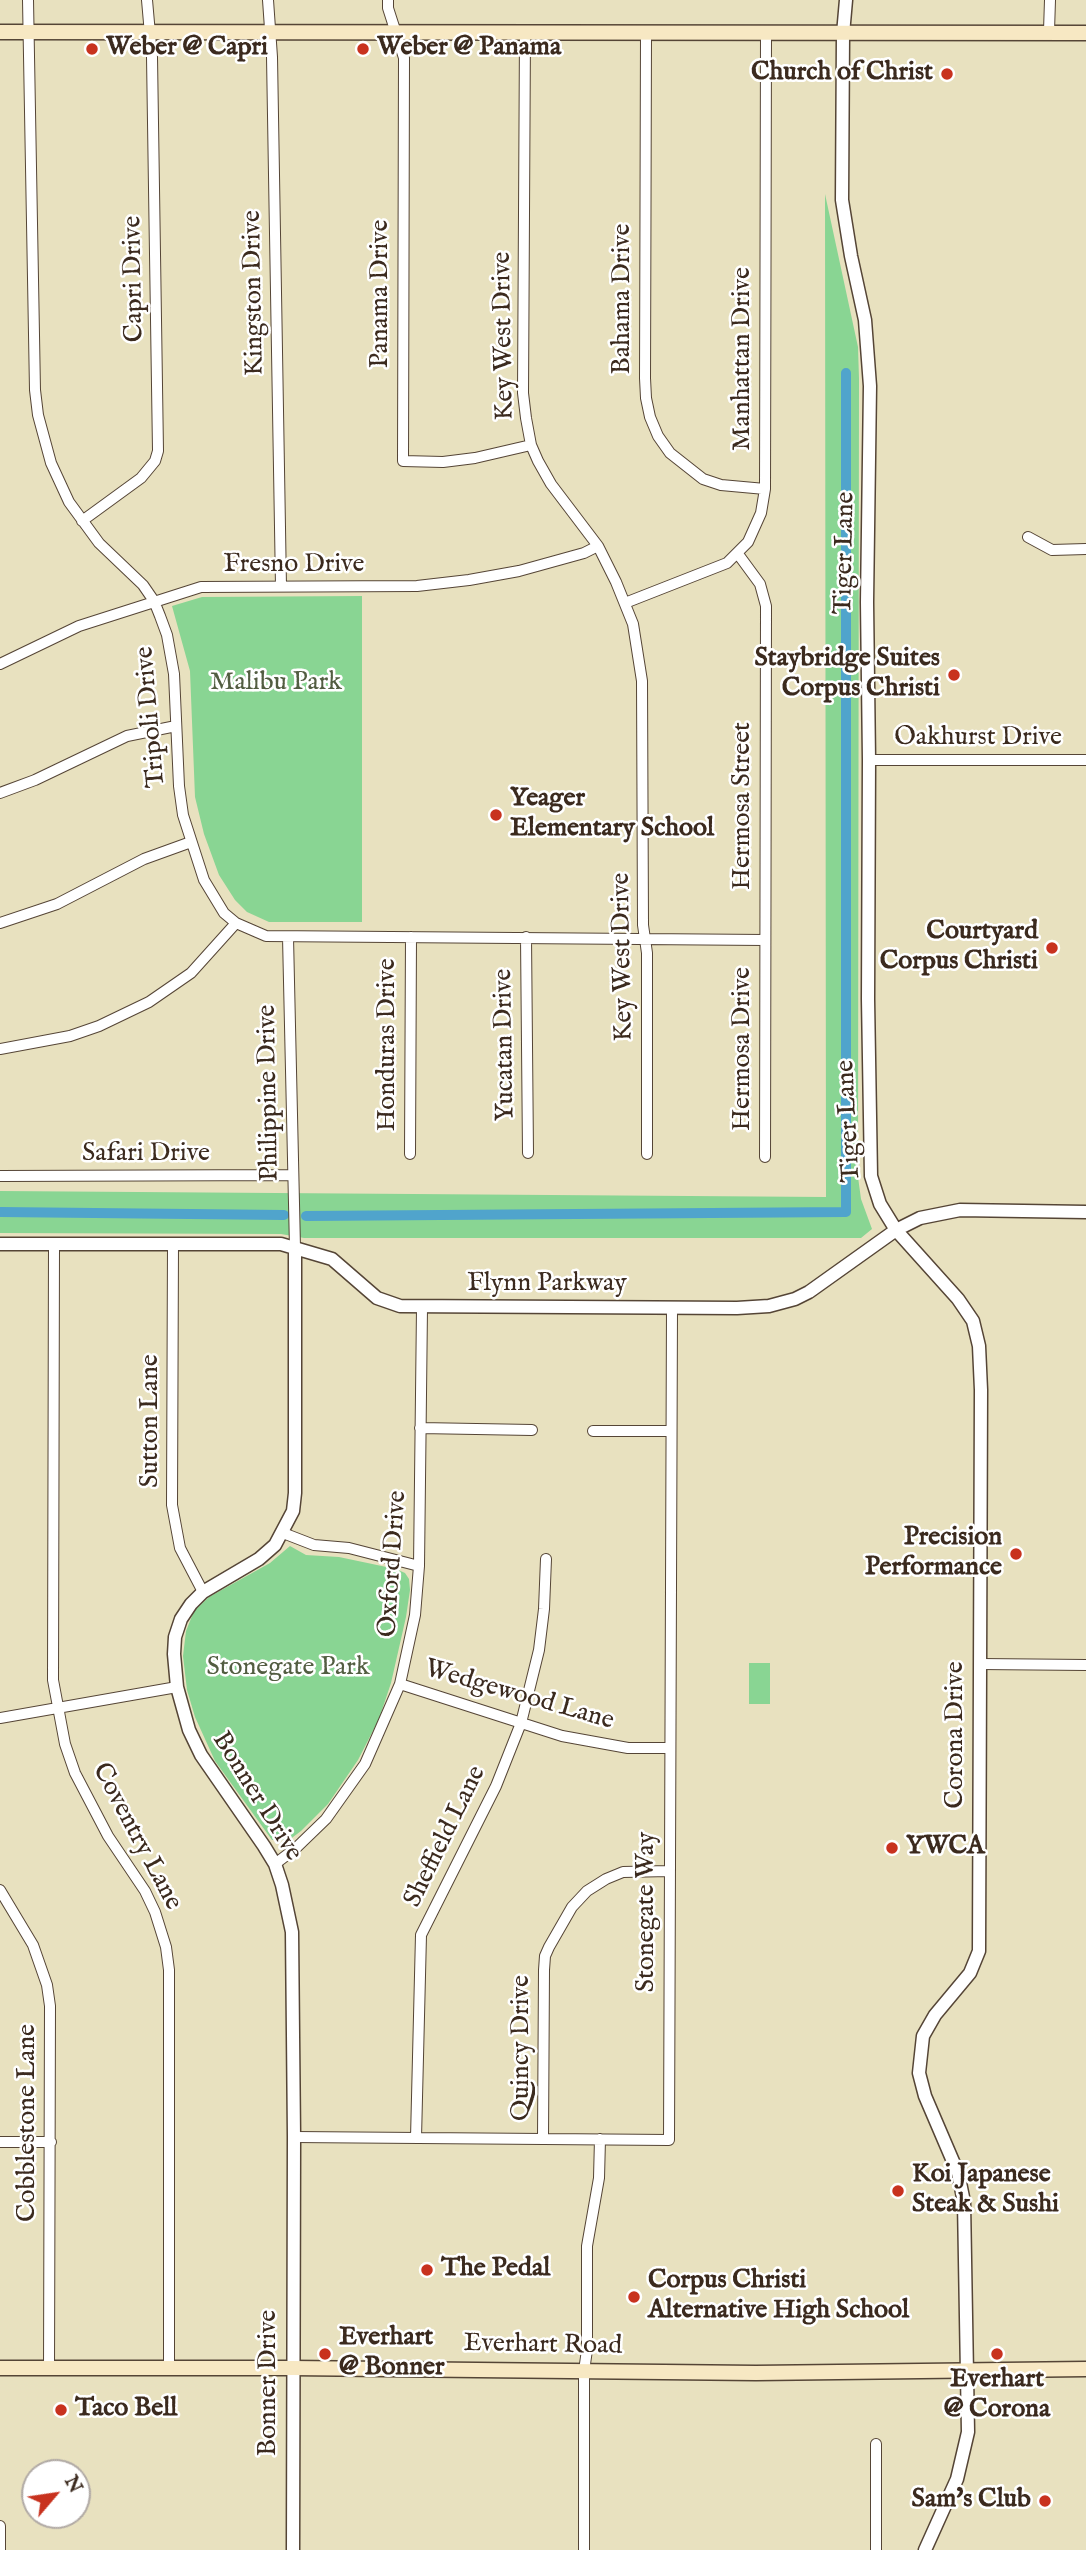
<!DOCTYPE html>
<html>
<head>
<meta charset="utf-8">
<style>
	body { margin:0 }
	#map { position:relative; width:1086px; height:2550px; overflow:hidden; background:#e8e1bf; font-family:"IM FELL English",serif }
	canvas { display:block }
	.north { position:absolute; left:21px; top:2459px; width:70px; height:70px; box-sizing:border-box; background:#fff; border:2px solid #b1aaa5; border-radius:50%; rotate:61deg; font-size:19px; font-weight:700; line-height:28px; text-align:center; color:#3b2a1e }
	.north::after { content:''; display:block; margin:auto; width:24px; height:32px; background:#c8321e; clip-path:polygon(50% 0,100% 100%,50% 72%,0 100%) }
</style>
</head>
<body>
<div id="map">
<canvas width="1086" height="2550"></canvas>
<div class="north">N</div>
</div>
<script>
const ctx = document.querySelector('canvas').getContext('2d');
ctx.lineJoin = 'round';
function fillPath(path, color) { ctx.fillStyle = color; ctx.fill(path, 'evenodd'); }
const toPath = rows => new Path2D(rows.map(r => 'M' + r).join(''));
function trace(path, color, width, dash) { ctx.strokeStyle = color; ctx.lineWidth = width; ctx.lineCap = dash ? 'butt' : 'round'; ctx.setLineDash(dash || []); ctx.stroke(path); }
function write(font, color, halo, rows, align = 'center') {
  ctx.font = font + ' "IM FELL English",serif'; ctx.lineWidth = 5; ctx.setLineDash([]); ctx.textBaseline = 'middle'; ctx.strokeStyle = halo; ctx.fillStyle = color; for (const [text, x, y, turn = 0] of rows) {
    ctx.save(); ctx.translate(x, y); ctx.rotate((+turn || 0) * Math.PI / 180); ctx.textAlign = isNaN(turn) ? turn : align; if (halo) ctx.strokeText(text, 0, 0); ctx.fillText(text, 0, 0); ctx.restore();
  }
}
const green = toPath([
	[825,194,858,347,859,379,858,1177,861,1199,872,1229,861,1238,304,1238,281,1234,0,1233,0,1191,826,1197],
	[362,596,362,922,269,922,247,912,235,900,219,875,204,834,195,797,190,671,172,606,202,597],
	[290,1546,306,1555,339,1557,396,1569,405,1573,409,1579,410,1590,406,1617,391,1683,379,1719,358,1760,328,1804,301,1831,289,1840,272,1840,215,1761,195,1717,187,1690,183,1656,186,1631,194,1611,209,1597,270,1563],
	[749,1663,770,1663,770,1704,749,1704]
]);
const canal = toPath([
	[0,1212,284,1215],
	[306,1216,846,1212,846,373]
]);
const minor = toPath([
	[28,0,35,390,38,415,51,463,69,502,99,543,143,585,154,601,160,616,167,635,174,674,179,786,183,815,204,880,224,913,236,923,266,936,765,940],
	[268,0,272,57,281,586],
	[388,0,388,8,404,58,403,461,443,462,475,458,531,445],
	[1049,31,1050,0],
	[525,33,523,393,526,418,531,445,538,461,551,484,598,546,616,582,633,624,642,681,643,925,647,953,647,1154],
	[646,33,645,378,646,398,650,417,658,436,670,453,703,479,721,485,765,489],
	[82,521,141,478,155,461,158,451,152,57,147,0],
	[1028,537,1052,550,1086,549],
	[738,554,760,584,766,606,765,1157],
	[625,603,727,563,748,542,761,513,765,489,766,33],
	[0,664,79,626,201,587,417,586,469,580,519,571,584,553,598,546],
	[869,760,1086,760],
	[0,793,35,780,127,736,176,726],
	[0,923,57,904,144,859,191,842],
	[288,937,295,1248],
	[526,937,528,1153],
	[0,1049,70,1036,99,1026,149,1002,191,973,236,923],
	[410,1154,411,937],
	[0,1176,292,1175],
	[54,1244,53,1680,65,1744,75,1773,108,1836,145,1891,155,1912,166,1947,169,1970,169,2368],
	[173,1244,172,1505,180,1548,203,1592],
	[420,1428,532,1430],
	[593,1431,670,1431],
	[283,1533,314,1545,349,1548,419,1566],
	[980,1664,1086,1665],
	[400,1684,562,1736,628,1748,670,1748],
	[0,1718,177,1687],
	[275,1864,296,1848,326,1819,365,1764,400,1684,415,1615,419,1566,422,1308],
	[0,1890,33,1945,47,1985,50,2006,49,2369],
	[294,2137,669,2140,672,1308],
	[416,2138,421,1935,496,1786,521,1723,539,1650,544,1609,546,1559],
	[543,2138,544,1970,545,1956,549,1947,572,1907,587,1891,606,1879,623,1872,669,1871],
	[0,2142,51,2142],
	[876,2444,876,2550],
	[0,2526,0,2550],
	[584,2550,584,2371,587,2350,587,2246,599,2178,600,2139]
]);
const tertiary = toPath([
	[846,0,843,34,842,200,851,256,865,320,870,386,867,602,869,760,868,999,871,1176,880,1204,896,1230,958,1299,973,1321,979,1346,981,1390,979,1951,970,1973,935,2015,923,2036,919,2073,925,2096,958,2173,964,2202,968,2432,957,2479,925,2550],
	[0,1244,281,1244,332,1259,377,1298,400,1306,737,1308,769,1306,795,1299,809,1292,896,1230,920,1218,960,1210,1086,1212],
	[293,2550,294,2137,292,1932,282,1885,275,1864,264,1846,201,1755,189,1730,177,1687,174,1654,175,1637,181,1619,191,1604,203,1592,259,1559,275,1545,293,1511,295,1493,295,1248]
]);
const secondary = toPath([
	[0,32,1086,33],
	[0,2368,292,2368,756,2373,1086,2369]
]);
const markers = [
	[92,49,7,"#c8321e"],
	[363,49,7,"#c8321e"],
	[947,74,7,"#c8321e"],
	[954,675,7,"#c8321e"],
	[496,815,7,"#c8321e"],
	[1052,948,7,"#c8321e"],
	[1016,1554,7,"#c8321e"],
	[892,1848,7,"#c8321e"],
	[898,2191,7,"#c8321e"],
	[427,2270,7,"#c8321e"],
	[634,2297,7,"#c8321e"],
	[325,2354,7,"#c8321e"],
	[997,2354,7,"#c8321e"],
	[61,2410,7,"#c8321e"],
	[1045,2501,7,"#c8321e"]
];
const poiNames = [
	["Weber @ Capri",106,49],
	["Weber @ Panama",377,49],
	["Church of Christ",933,74,"right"],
	["Staybridge Suites",940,660,"right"],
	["Corpus Christi",940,690,"right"],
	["Yeager",510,800],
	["Elementary School",510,830],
	["Courtyard",1038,933,"right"],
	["Corpus Christi",1038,963,"right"],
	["Precision",1002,1539,"right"],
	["Performance",1002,1569,"right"],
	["YWCA",906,1848],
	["Koi Japanese",912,2176],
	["Steak & Sushi",912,2206],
	["The Pedal",441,2270],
	["Corpus Christi",648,2282],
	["Alternative High School",648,2312],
	["Everhart",339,2339],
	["@ Bonner",339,2369],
	["Everhart",997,2381,"center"],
	["@ Corona",997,2411,"center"],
	["Taco Bell",75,2410],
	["Sam's Club",1031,2501,"right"]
];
const streetNames = [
	["Capri Drive",135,279,-91],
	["Kingston Drive",255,293,-91],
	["Panama Drive",382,294,-90],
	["Bahama Drive",624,299,-90],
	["Key West Drive",505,336,-91],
	["Manhattan Drive",744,359,-90],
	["Tiger Lane",846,553,-89],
	["Fresno Drive",294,566],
	["Tripoli Drive",152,717,-95],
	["Oakhurst Drive",978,739],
	["Hermosa Street",744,806,-90],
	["Key West Drive",624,957,-91],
	["Honduras Drive",389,1045,-90],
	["Yucatan Drive",506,1045,-91],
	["Hermosa Drive",744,1049,-90],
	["Philippine Drive",270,1093,-91],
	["Tiger Lane",850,1121,-93],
	["Safari Drive",146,1155],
	["Flynn Parkway",547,1285],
	["Sutton Lane",152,1421,-90],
	["Oxford Drive",394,1564,-86],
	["Wedgewood Lane",519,1696,16],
	["Corona Drive",957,1735,-90],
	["Bonner Drive",256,1797,58],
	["Coventry Lane",136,1837,62],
	["Sheffield Lane",446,1837,-64],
	["Stonegate Way",648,1912,-90],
	["Quincy Drive",523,2048,-90],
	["Cobblestone Lane",29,2123,-90],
	["Everhart Road",543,2346,1],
	["Bonner Drive",270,2383,-90]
];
const parkNames = [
	["Malibu Park",276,684],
	["Stonegate Park",288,1669]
];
fillPath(green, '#89d593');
trace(canal, '#50a4cc', 10);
trace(minor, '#554536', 12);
trace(tertiary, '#554536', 15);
trace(secondary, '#554536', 17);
trace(minor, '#fff', 10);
trace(tertiary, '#fff', 12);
trace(secondary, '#f7e8c3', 14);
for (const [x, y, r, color] of markers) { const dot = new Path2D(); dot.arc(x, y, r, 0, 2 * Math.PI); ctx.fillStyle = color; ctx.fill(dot); trace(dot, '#fff', 2.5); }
write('bold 26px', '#3b2a1e', '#fff', poiNames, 'left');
write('26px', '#3b2a1e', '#fff', streetNames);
write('26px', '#525d41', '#fff', parkNames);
</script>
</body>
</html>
